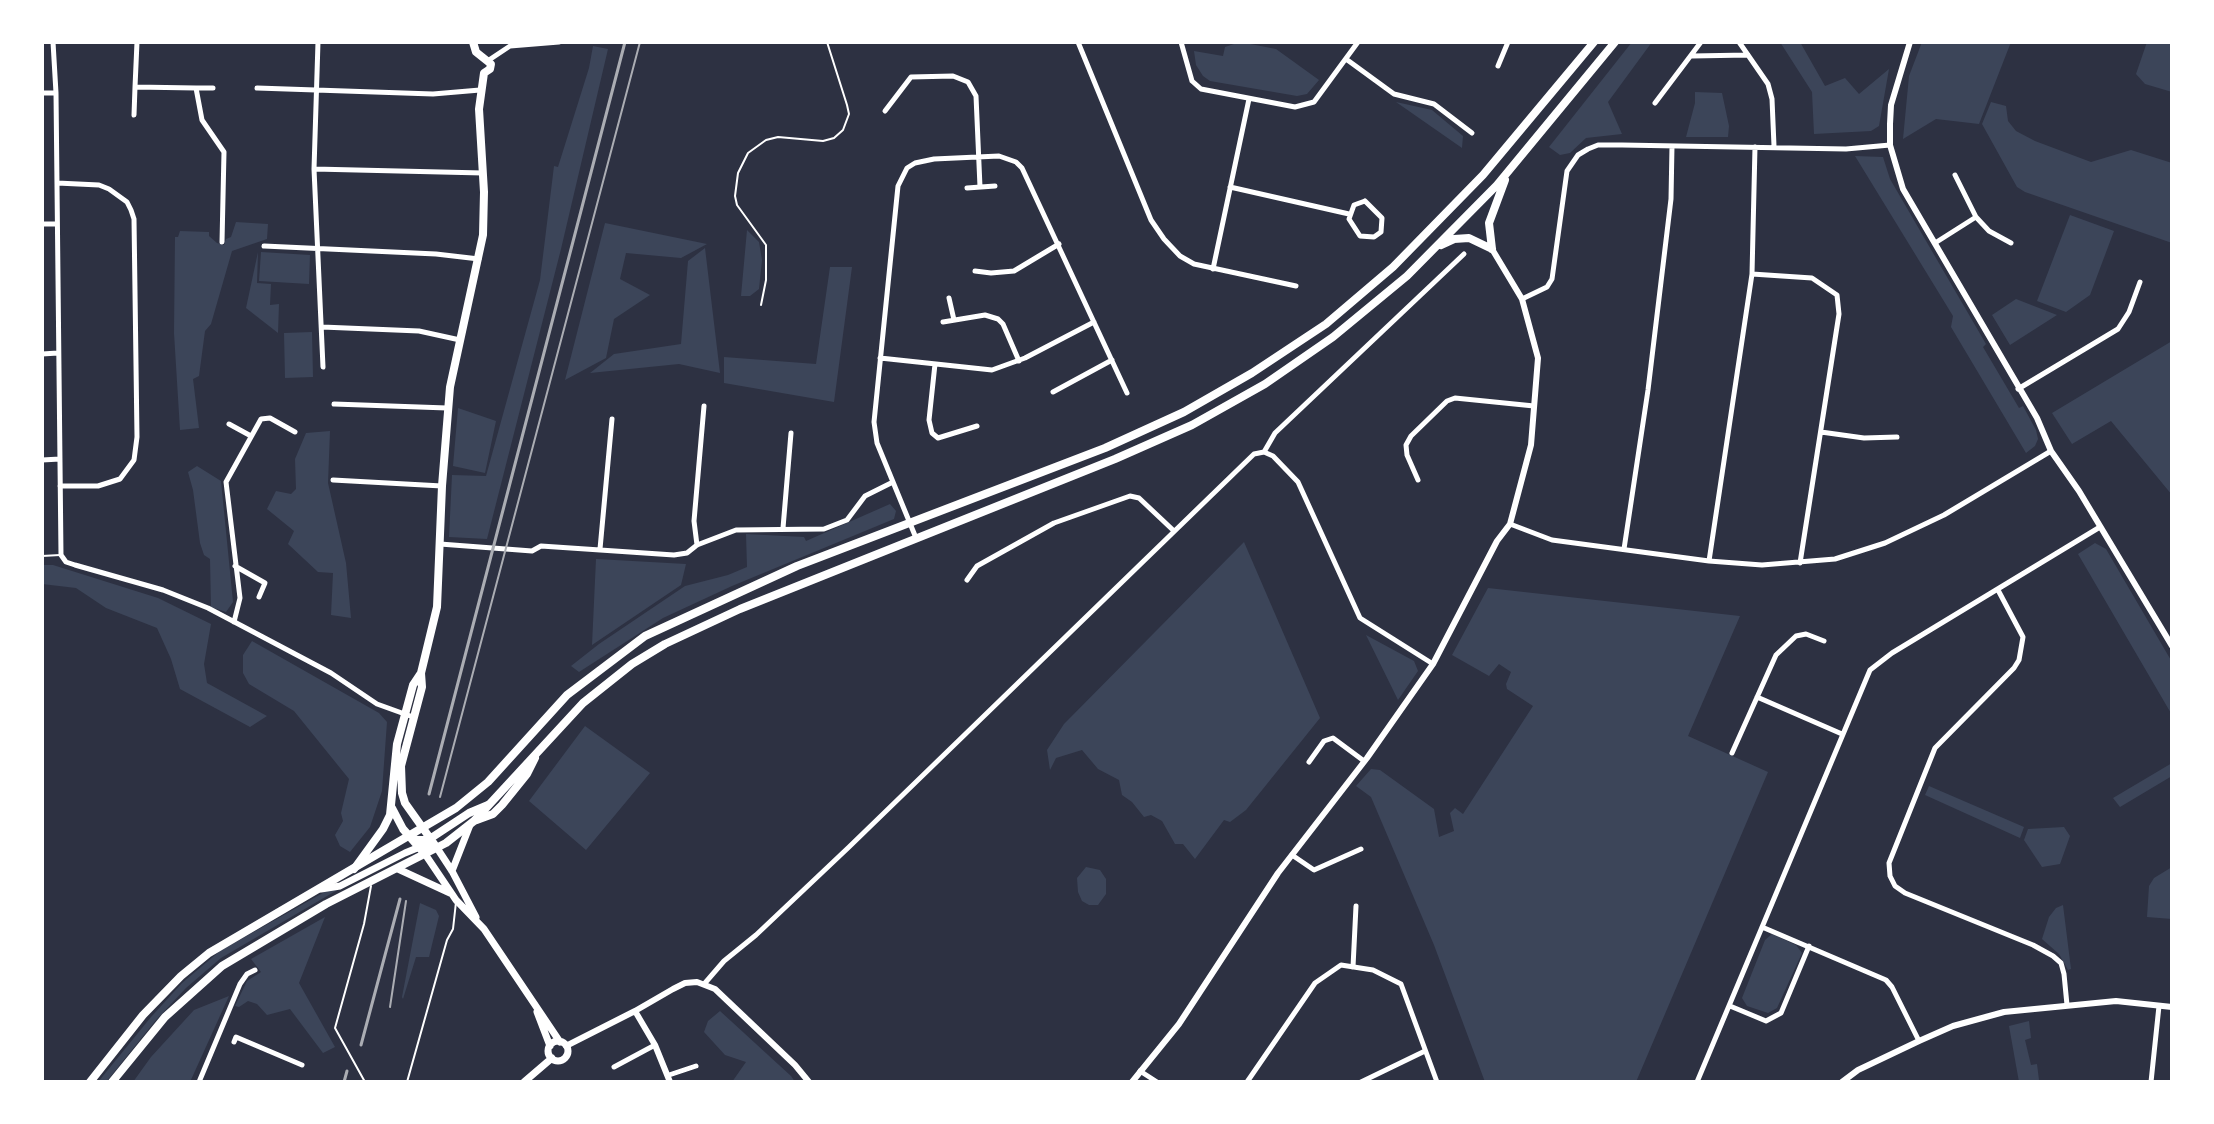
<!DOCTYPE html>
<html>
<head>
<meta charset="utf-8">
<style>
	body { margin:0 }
	#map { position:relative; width:2214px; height:1124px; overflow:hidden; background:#2d3142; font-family:Mulish,sans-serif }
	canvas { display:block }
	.frame { position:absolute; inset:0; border:44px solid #fff; pointer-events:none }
</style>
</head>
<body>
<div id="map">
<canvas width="2214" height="1124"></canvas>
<div class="frame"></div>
</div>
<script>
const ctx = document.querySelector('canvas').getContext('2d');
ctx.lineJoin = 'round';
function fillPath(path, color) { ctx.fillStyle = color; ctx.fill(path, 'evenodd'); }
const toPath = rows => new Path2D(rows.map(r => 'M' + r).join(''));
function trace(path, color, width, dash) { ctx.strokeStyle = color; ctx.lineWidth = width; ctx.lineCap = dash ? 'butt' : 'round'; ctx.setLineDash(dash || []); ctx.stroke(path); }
const green = toPath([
	[1240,42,1276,49,1319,80,1307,94,1297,96,1210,81,1203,76,1196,65,1194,51,1223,56,1225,47],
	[1632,42,1652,42,1608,102,1622,134,1586,138,1570,153,1560,155,1549,147],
	[1780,42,1800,42,1825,86,1845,78,1859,94,1889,69,1879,126,1871,131,1814,134,1812,92],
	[1922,42,2011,42,1979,124,1936,119,1903,139,1909,76],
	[2147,42,2172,42,2172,92,2145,84,2136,74],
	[593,46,608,49,561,249,487,539,449,537,452,475,486,476,540,280,554,166,558,167,589,68],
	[1695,92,1722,93,1729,126,1728,137,1686,137,1695,103],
	[1396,102,1432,110,1463,136,1462,148],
	[1991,102,2006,106,2008,121,2016,131,2035,141,2091,162,2131,150,2172,163,2172,243,2025,192,2017,187,1982,124],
	[1855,156,1883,157,1890,179,1986,344,1983,347,2019,408,2023,406,2036,430,2038,439,2035,446,2026,453,1951,327,1953,316],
	[2070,215,2114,231,2090,295,2066,312,2037,301],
	[236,222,268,224,267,239,232,251,211,324,205,331,199,376,193,379,199,428,180,430,174,333,175,237,178,237,180,231,209,232,209,236,217,243,224,245,226,239,231,237],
	[605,223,707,244,681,258,626,253,620,279,650,295,614,319,606,358,565,380],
	[747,230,759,242,762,260,759,289,750,296,741,296],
	[705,248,720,373,679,364,590,373,614,354,681,344,688,261],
	[258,252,257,283,271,284,270,305,279,304,278,333,246,308],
	[261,252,310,255,309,284,259,281],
	[830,267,852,267,834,402,724,383,724,357,816,364],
	[2016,299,2057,315,2010,345,1992,315],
	[312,332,313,377,285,378,284,333],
	[2172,341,2172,495,2111,421,2072,444,2052,413],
	[458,408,496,421,485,473,453,466],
	[330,431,328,483,346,563,351,618,331,615,333,573,318,572,288,544,294,531,267,509,276,491,291,494,296,489,295,459,306,433],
	[197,466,221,481,233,602,226,612,211,607,210,559,204,555,200,543,193,490,188,472],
	[890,504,896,511,894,519,732,586,663,618,579,672,571,666,599,644,685,586,728,575,747,567,746,534,804,537,806,541],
	[1244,542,1320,718,1246,810,1230,822,1224,820,1195,859,1183,844,1175,844,1162,821,1151,815,1144,817,1132,802,1122,795,1119,780,1098,769,1082,750,1056,758,1050,770,1047,750,1064,724],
	[2095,543,2106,549,2172,662,2172,715,2078,554],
	[596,559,597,559,686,564,681,585,592,645],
	[42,565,53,565,158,598,211,624,204,664,207,683,267,716,250,727,180,689,171,659,157,628,106,608,76,588,42,584],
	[1488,588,1740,616,1688,736,1768,772,1636,1082,1485,1082,1434,945,1371,797,1356,786,1371,769,1380,770,1434,809,1439,837,1454,831,1450,813,1455,808,1463,814,1533,706,1507,689,1506,684,1511,672,1499,664,1489,676,1452,655],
	[1366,635,1414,661,1418,671,1398,700],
	[252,641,379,713,387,722,382,791,370,827,350,852,340,846,335,835,343,821,341,813,349,779,294,711,249,684,243,673,243,655],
	[585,726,650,773,586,850,529,801],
	[2172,763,2172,776,2120,807,2113,798],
	[1929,786,2024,827,2020,838,1925,795],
	[2064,827,2070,836,2060,864,2042,867,2024,840,2028,829],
	[1086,867,1100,870,1106,879,1106,894,1098,905,1089,905,1082,901,1078,892,1077,878],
	[2172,867,2172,919,2147,917,2149,886,2154,878],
	[337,885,339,889,221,958,186,988,156,1020,106,1082,98,1082,151,1017,182,983,220,951],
	[420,903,436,910,439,916,429,957,416,957,403,999,402,997],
	[2063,905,2071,969,2068,970,2059,954,2042,939,2049,917,2056,908],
	[325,917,299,983,335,1047,323,1053,290,1009,267,1015,257,1004,248,1001,239,1007,235,1006,247,981,261,972,251,959],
	[1772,934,1796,945,1802,953,1777,1008,1768,1013,1747,1006,1742,998,1765,940],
	[229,996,190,1082,133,1082,151,1057,194,1010],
	[720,1011,791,1076,795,1082,732,1082,746,1062,725,1055,704,1032,708,1021],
	[2029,1021,2031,1038,2025,1040,2031,1065,2037,1064,2039,1080,2019,1082,2009,1026]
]);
const service = toPath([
	[761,305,766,280,766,245,737,205,735,196,738,173,748,153,766,140,778,137,823,141,834,138,843,130,849,114,847,105,827,42],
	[42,556,60,555],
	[365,1082,335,1028,364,924,371,886],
	[407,1082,447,940,453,929,456,902]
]);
const minor = toPath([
	[53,42,56,93,61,555,66,562,75,565,163,590,208,608,331,673,377,704,413,717],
	[137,42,135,87,196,88,202,120,224,152,222,242],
	[318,42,314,169,323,367],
	[1078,42,1151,220,1164,239,1180,256,1194,264,1296,286],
	[1181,42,1192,81,1201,89,1295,107,1314,102,1358,42],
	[1739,42,1768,84,1772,99,1774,146],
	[1692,56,1748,55],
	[1346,59,1394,94,1434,104,1472,133],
	[489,60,510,46,559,42],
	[1498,66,1508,42],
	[196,88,213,88],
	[257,88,433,94,480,90],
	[42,93,56,93],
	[1655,103,1701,42],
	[885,111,911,77,953,76,968,82,976,96,980,187],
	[134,115,135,87],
	[314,169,483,173],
	[1955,175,1976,217,1989,231,2011,243],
	[57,183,99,185,109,189,127,202,131,210,134,219,137,437,134,460,120,479,98,486,60,486],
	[1230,187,1349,214],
	[967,188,995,186],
	[1365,201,1382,218,1381,232,1374,237,1360,236,1349,219,1354,205,1365,201],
	[42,224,57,224],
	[1935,243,1976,217],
	[264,246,436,254,479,259],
	[1213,269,1249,99],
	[975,271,991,273,1014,271,1059,244],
	[1752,274,1812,278,1837,295,1839,314,1800,563],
	[949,298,954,320],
	[1522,299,1547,287,1552,279,1567,171,1578,155,1588,149,1598,145,1622,145,1846,149,1890,145],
	[943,322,985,315,998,319,1003,324,1019,361],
	[322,327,419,331,460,340],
	[42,354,58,353],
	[880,358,992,370,1025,358,1094,322],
	[935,364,929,420,932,433,938,438,977,426],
	[2018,389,2118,329,2129,312,2140,282],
	[1053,392,1112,360],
	[334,404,447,408],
	[229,424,251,436],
	[1821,432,1864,438,1897,437],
	[1264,452,1273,456,1298,482,1360,618,1433,664],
	[42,460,60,459],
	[333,480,442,486],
	[1418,480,1407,455,1406,445,1411,436,1447,401,1455,398,1534,406],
	[1510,524,1552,540,1709,561,1762,565,1835,559,1885,543,1944,515,2051,451],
	[783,528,791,433],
	[916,538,877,443,874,422,898,186,907,168,915,163,934,159,999,156,1016,162,1022,168,1127,393],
	[440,544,532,551,541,546,674,555,687,553,697,545,736,530,824,529,847,520,865,496,893,482],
	[697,545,694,521,704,406],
	[600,549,612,419],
	[1624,549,1648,390,1671,199,1672,146],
	[1709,561,1752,274,1755,147],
	[235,566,265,583,259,597],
	[967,580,977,566,1054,523,1130,496,1139,498,1174,531],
	[1998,590,2023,637,2019,660,2014,668,1935,748,1889,863,1890,876,1895,886,1905,893,2033,945,2053,956,2061,963,2064,974,2067,1005],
	[234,622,240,598,226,482,261,419,270,418,295,432],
	[1757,697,1842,734],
	[1732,753,1776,655,1796,636,1806,634,1824,641],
	[1309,762,1324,741,1333,738,1364,761],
	[1292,855,1314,870,1361,849],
	[1762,927,1886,980,1892,987,1919,1041],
	[1353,967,1356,906],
	[705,983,724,961,756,935,849,847,1254,454,1264,452,1275,433,1464,254],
	[1730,1006,1766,1021,1781,1013,1809,946],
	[234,1042,236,1037,302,1065],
	[614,1067,655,1045],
	[1140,1071,1157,1082],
	[669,1075,696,1066],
	[199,1082,240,984,247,974,255,970],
	[1247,1082,1315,983,1341,965,1373,970,1401,984,1437,1082],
	[1361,1082,1425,1051],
	[1697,1082,1870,670,1892,653,2100,527],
	[2151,1082,2159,1006]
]);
const tertiary = toPath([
	[1910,42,1891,105,1890,124,1890,145,1903,189,2037,418,2051,451,2079,491,2172,646],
	[635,1011,655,1045,670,1082],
	[566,1046,635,1011,673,989,685,983,697,982,715,989,795,1065,809,1082],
	[1132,1082,1179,1024,1278,873,1367,758,1433,664,1497,541,1510,524,1531,445,1538,358,1522,299,1492,249],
	[1842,1082,1858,1070,1919,1041,1953,1026,2004,1012,2116,1001,2172,1007]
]);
const secondary = toPath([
	[425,854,456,900,484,929,560,1042],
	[398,869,450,893],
	[452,871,470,825],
	[321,889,340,886,405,853,422,846,432,846,437,848,452,871,476,917],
	[537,1012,550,1046],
	'548 1051a10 10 0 1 1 20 0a10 10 0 1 1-20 0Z',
	[524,1082,552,1058]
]);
const primary = toPath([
	[392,808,403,829,425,854],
	[409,836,417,840,428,840,469,813,488,805],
	[437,848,405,803,402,793,401,766,422,687,421,673,437,607,442,486,450,387,483,235,484,192,479,109,484,73,490,69,491,64,476,52,473,42],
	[354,869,383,829,390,815,397,744,413,685,421,673]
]);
const trunk = toPath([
	[1441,245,1454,239,1469,238,1492,249],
	[1492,249,1489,223,1505,180],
	[474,821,493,814,502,805,527,774,535,758],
	[90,1082,143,1015,181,976,209,953,456,808,488,782,567,695,645,636,797,566,1105,448,1184,412,1252,373,1326,324,1393,267,1483,175,1594,42],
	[112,1082,165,1017,222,966,326,904,446,843,474,821,583,703,632,664,665,644,740,609,1115,459,1192,425,1265,384,1333,337,1407,276,1497,185,1615,42]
]);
const tram = toPath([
	[440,797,640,42],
	[390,1007,406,901]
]);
const rail = toPath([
	[429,794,625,42],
	[361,1045,400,899],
	[344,1082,347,1071]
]);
fillPath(green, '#3c4559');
trace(service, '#fff', 2);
trace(minor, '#fff', 5);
trace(tertiary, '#fff', 6);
trace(secondary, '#fff', 7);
trace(primary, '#fff', 8);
trace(trunk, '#fff', 8);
trace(tram, '#abadb3', 2);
trace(rail, '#abadb3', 3);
</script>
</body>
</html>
